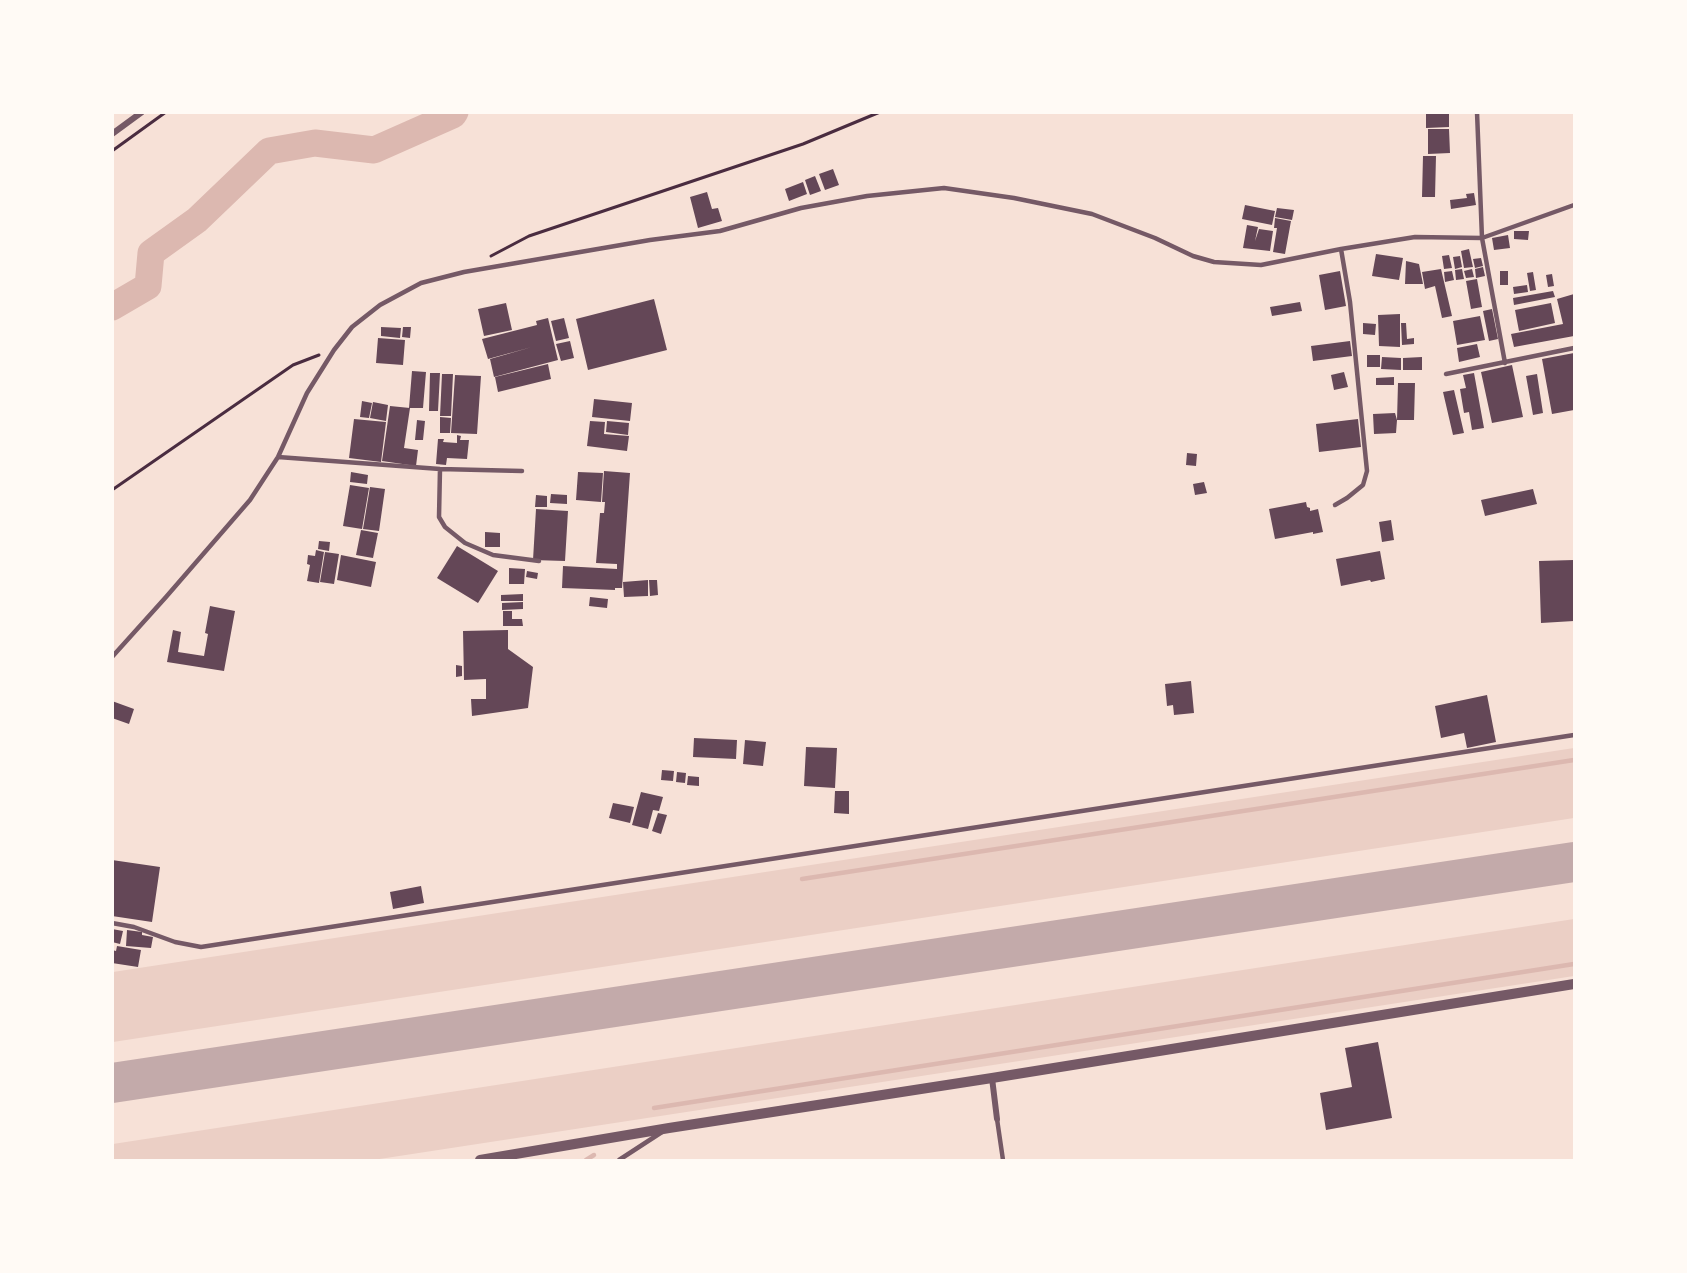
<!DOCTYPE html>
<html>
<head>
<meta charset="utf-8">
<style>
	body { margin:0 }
	#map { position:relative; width:1687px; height:1273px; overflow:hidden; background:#f7e1d7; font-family:Inter,sans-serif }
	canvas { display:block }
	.frame { position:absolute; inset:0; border:114px solid #fffaf5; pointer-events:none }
</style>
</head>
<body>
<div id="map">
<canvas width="1687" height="1273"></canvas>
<div class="frame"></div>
</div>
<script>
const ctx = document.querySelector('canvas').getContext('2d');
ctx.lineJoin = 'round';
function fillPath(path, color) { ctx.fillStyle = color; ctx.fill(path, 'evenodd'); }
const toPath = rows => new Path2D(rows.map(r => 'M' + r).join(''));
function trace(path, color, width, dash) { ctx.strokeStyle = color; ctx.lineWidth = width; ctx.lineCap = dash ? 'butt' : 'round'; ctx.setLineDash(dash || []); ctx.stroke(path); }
const green = toPath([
	[1574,748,1574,818,113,1042,113,972],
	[1574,919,1574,976,373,1160,113,1160,113,1144]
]);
const stream = toPath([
	[802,879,1574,760],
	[654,1108,1574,964],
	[586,1160,594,1155]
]);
const river = toPath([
	[112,307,148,286,151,253,197,220,269,151,315,143,374,150,453,115,455,112]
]);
const taxiway = toPath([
	[112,1083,1574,862]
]);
const building = toPath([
	[1426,112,1449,112,1449,127,1426,128],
	[1428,129,1449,129,1450,153,1428,154],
	[1423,156,1436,156,1435,197,1422,197],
	[833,169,839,185,825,190,819,174],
	[815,176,821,191,810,195,805,180],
	[803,182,807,194,789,201,785,189],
	[707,192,712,209,718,208,722,221,698,228,690,197],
	[1474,193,1476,205,1451,209,1450,200,1467,198,1466,194],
	[1245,205,1275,211,1272,225,1242,219],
	[1277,208,1294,210,1292,220,1275,217],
	[1275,218,1291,221,1285,254,1273,252,1277,228,1274,228],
	[1247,225,1258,227,1255,241,1259,229,1273,231,1270,251,1243,248],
	[1514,231,1529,231,1528,240,1514,239],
	[1508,235,1510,248,1494,250,1492,238],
	[1469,249,1473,267,1464,268,1461,251],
	[1376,254,1403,258,1399,280,1372,276],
	[1449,255,1452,268,1444,269,1442,256],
	[1460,256,1462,267,1455,269,1453,257],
	[1481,258,1483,266,1475,268,1473,259],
	[1406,261,1419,264,1423,284,1405,284],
	[1483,267,1485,276,1476,278,1475,269],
	[1441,269,1452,316,1442,318,1435,286,1425,289,1422,272],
	[1462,269,1464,279,1456,280,1455,270],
	[1472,269,1474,277,1466,278,1464,271],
	[1340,271,1346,306,1325,310,1319,275],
	[1452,271,1454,280,1445,282,1444,272],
	[1500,271,1508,271,1508,285,1500,285],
	[1533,272,1536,290,1530,291,1527,273],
	[1552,274,1554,286,1548,287,1546,275],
	[1477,279,1482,307,1471,309,1466,281],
	[1527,285,1528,292,1514,294,1513,287],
	[1553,291,1555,297,1514,305,1513,298],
	[1574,294,1574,336,1514,347,1511,334,1563,324,1557,299],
	[654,299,667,350,588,370,576,319],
	[1300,302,1302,311,1272,316,1270,307],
	[506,303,512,330,484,336,478,309],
	[1551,303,1555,323,1519,331,1515,310],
	[1492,309,1498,339,1489,341,1483,311],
	[1400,314,1400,347,1379,346,1378,315],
	[1480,316,1485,340,1457,345,1453,321],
	[548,318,558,360,494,377,490,359,532,347,488,359,482,339,537,325,536,321],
	[564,318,569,338,556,341,551,321],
	[1363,323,1376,324,1375,335,1363,334],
	[1401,323,1406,323,1407,339,1414,338,1414,344,1402,345],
	[381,327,401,328,400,338,381,336],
	[403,327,411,327,410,338,402,337],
	[378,338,405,340,403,365,376,363],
	[570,341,574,358,561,361,556,344],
	[1350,341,1352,356,1313,361,1311,346],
	[1477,344,1480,357,1459,362,1457,348],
	[1574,353,1574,410,1552,414,1542,359],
	[1367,355,1380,355,1380,367,1367,367],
	[1382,357,1401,358,1401,370,1381,369],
	[1422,357,1422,370,1403,370,1403,358],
	[548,364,551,379,498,392,495,377],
	[1512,365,1523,417,1492,423,1481,372],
	[412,371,426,372,423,408,409,408],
	[1344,372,1348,387,1334,390,1331,375],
	[430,373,440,373,438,411,429,411],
	[1474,373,1484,428,1472,430,1469,412,1464,413,1460,389,1466,388,1463,375],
	[442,374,453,374,451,416,440,416],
	[1537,374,1543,413,1533,415,1526,376],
	[455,375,481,376,477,434,451,433],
	[1394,377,1394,385,1376,385,1376,378],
	[1398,383,1415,383,1414,420,1397,420],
	[1454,390,1464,433,1453,435,1443,392],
	[594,399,632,403,630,421,592,417],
	[362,401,372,403,369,418,360,417],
	[373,402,388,405,386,421,370,418],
	[390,406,410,408,404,448,418,450,416,466,382,461],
	[1395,413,1397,420,1396,433,1374,434,1373,414],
	[440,417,451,418,450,433,440,433],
	[354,419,386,422,381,462,349,458],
	[1358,419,1361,447,1319,452,1316,424],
	[417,420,425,421,423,440,415,440],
	[590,421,605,422,604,434,629,436,627,451,587,446],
	[607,421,629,423,628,435,606,432],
	[457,435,461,436,460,440,469,440,467,459,447,458,446,465,436,464,438,439,444,439,443,442,457,443],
	[1187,453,1197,454,1196,466,1186,465],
	[604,471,630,473,622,588,615,588,615,590,562,588,563,566,617,569,617,564,596,563,600,513,604,513,605,502,602,502],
	[351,472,368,475,367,484,350,482],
	[578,472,603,473,601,502,576,500],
	[1204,482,1207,493,1195,495,1193,484],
	[350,485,369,488,362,529,343,526],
	[370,487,385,489,379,531,363,529],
	[1533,489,1537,504,1485,516,1481,500],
	[551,494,567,495,567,504,550,503],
	[536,495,547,496,547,507,535,507],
	[1306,502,1307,507,1310,508,1310,511,1318,509,1323,532,1313,534,1313,532,1275,539,1269,509],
	[536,509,568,511,565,561,533,560],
	[1391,520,1394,540,1382,542,1379,522],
	[361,530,378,533,373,558,356,555],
	[485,532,500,533,500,547,485,547],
	[319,541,330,542,329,551,318,549],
	[457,546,498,571,478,603,437,578],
	[316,550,324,552,319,583,307,581,310,565,307,564,308,555,315,556],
	[1380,551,1385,579,1371,582,1370,580,1341,586,1336,559],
	[325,552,339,554,334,584,320,582],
	[341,555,376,562,371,587,337,580],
	[1574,560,1574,621,1541,623,1539,561],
	[509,568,525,569,524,584,509,584],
	[527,571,538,573,537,579,526,577],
	[648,580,648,596,624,597,623,582],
	[649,580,657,580,658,595,650,596],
	[523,594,523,601,501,601,501,595],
	[590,597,608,599,607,608,589,606],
	[523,602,523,609,502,610,502,603],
	[210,606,235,611,224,671,167,662,173,630,181,632,178,652,204,656,208,634,205,633],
	[503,611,512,611,512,619,522,619,523,626,503,626],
	[508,630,508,649,533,667,528,708,472,716,471,699,486,699,486,679,464,680,463,631],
	[456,665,462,666,462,676,456,677],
	[1191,681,1194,713,1174,715,1173,705,1167,706,1165,684],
	[1487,695,1496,742,1467,748,1464,733,1441,738,1435,706],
	[112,701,134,709,129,724,112,718],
	[694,738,737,740,736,759,693,757],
	[745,740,766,742,763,766,743,764],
	[806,747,837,748,835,788,804,786],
	[662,770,674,771,673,781,661,780],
	[677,772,686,773,685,783,676,782],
	[688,776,699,777,699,786,687,785],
	[835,791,849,791,849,814,834,813],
	[641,792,663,797,659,811,653,810,648,829,632,825],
	[613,803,634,807,630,823,609,818],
	[658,813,667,815,661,834,652,831],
	[112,860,160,867,152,922,112,916],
	[421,886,424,903,393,909,390,892],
	[112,929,123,931,120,944,112,942],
	[127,930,142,932,142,935,153,937,151,948,126,946],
	[117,946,141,950,138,967,112,963,112,950,116,951],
	[1378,1042,1392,1118,1326,1130,1320,1093,1352,1087,1345,1048]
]);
const path = toPath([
	[112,151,166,112],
	[491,256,529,236,803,144,880,112],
	[112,490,293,365,319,355]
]);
const service = toPath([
	[1477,112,1482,238,1505,363],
	[1446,374,1574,348],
	[278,457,440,469,522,471],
	[440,469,439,517,445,527,465,543,493,555,539,561],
	[1335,505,1347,498,1363,485,1367,471,1350,302,1341,249],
	[112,657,166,597,250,500,278,457,307,393,334,350,352,327,380,305,421,283,464,272,650,240,720,231,801,208,867,196,944,188,1014,198,1092,214,1155,238,1193,256,1214,262,1261,265,1341,249,1415,237,1482,238,1574,205],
	[112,923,134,927,175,942,201,947,1574,735],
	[997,1119,1003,1160],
	[619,1160,662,1132]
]);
const minor = toPath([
	[112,134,142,112],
	[992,1078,997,1119]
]);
const tertiary = toPath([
	[480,1160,669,1128,992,1078,1574,984]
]);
fillPath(green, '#ebcfc5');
trace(stream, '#dcb8b0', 4.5);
trace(river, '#dcb8b0', 27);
trace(taxiway, '#c3aaaa', 40);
fillPath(building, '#644757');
trace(path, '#4a2c40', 3);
trace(service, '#755966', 4.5);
trace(minor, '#755966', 6);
trace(tertiary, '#755966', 10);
</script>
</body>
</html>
